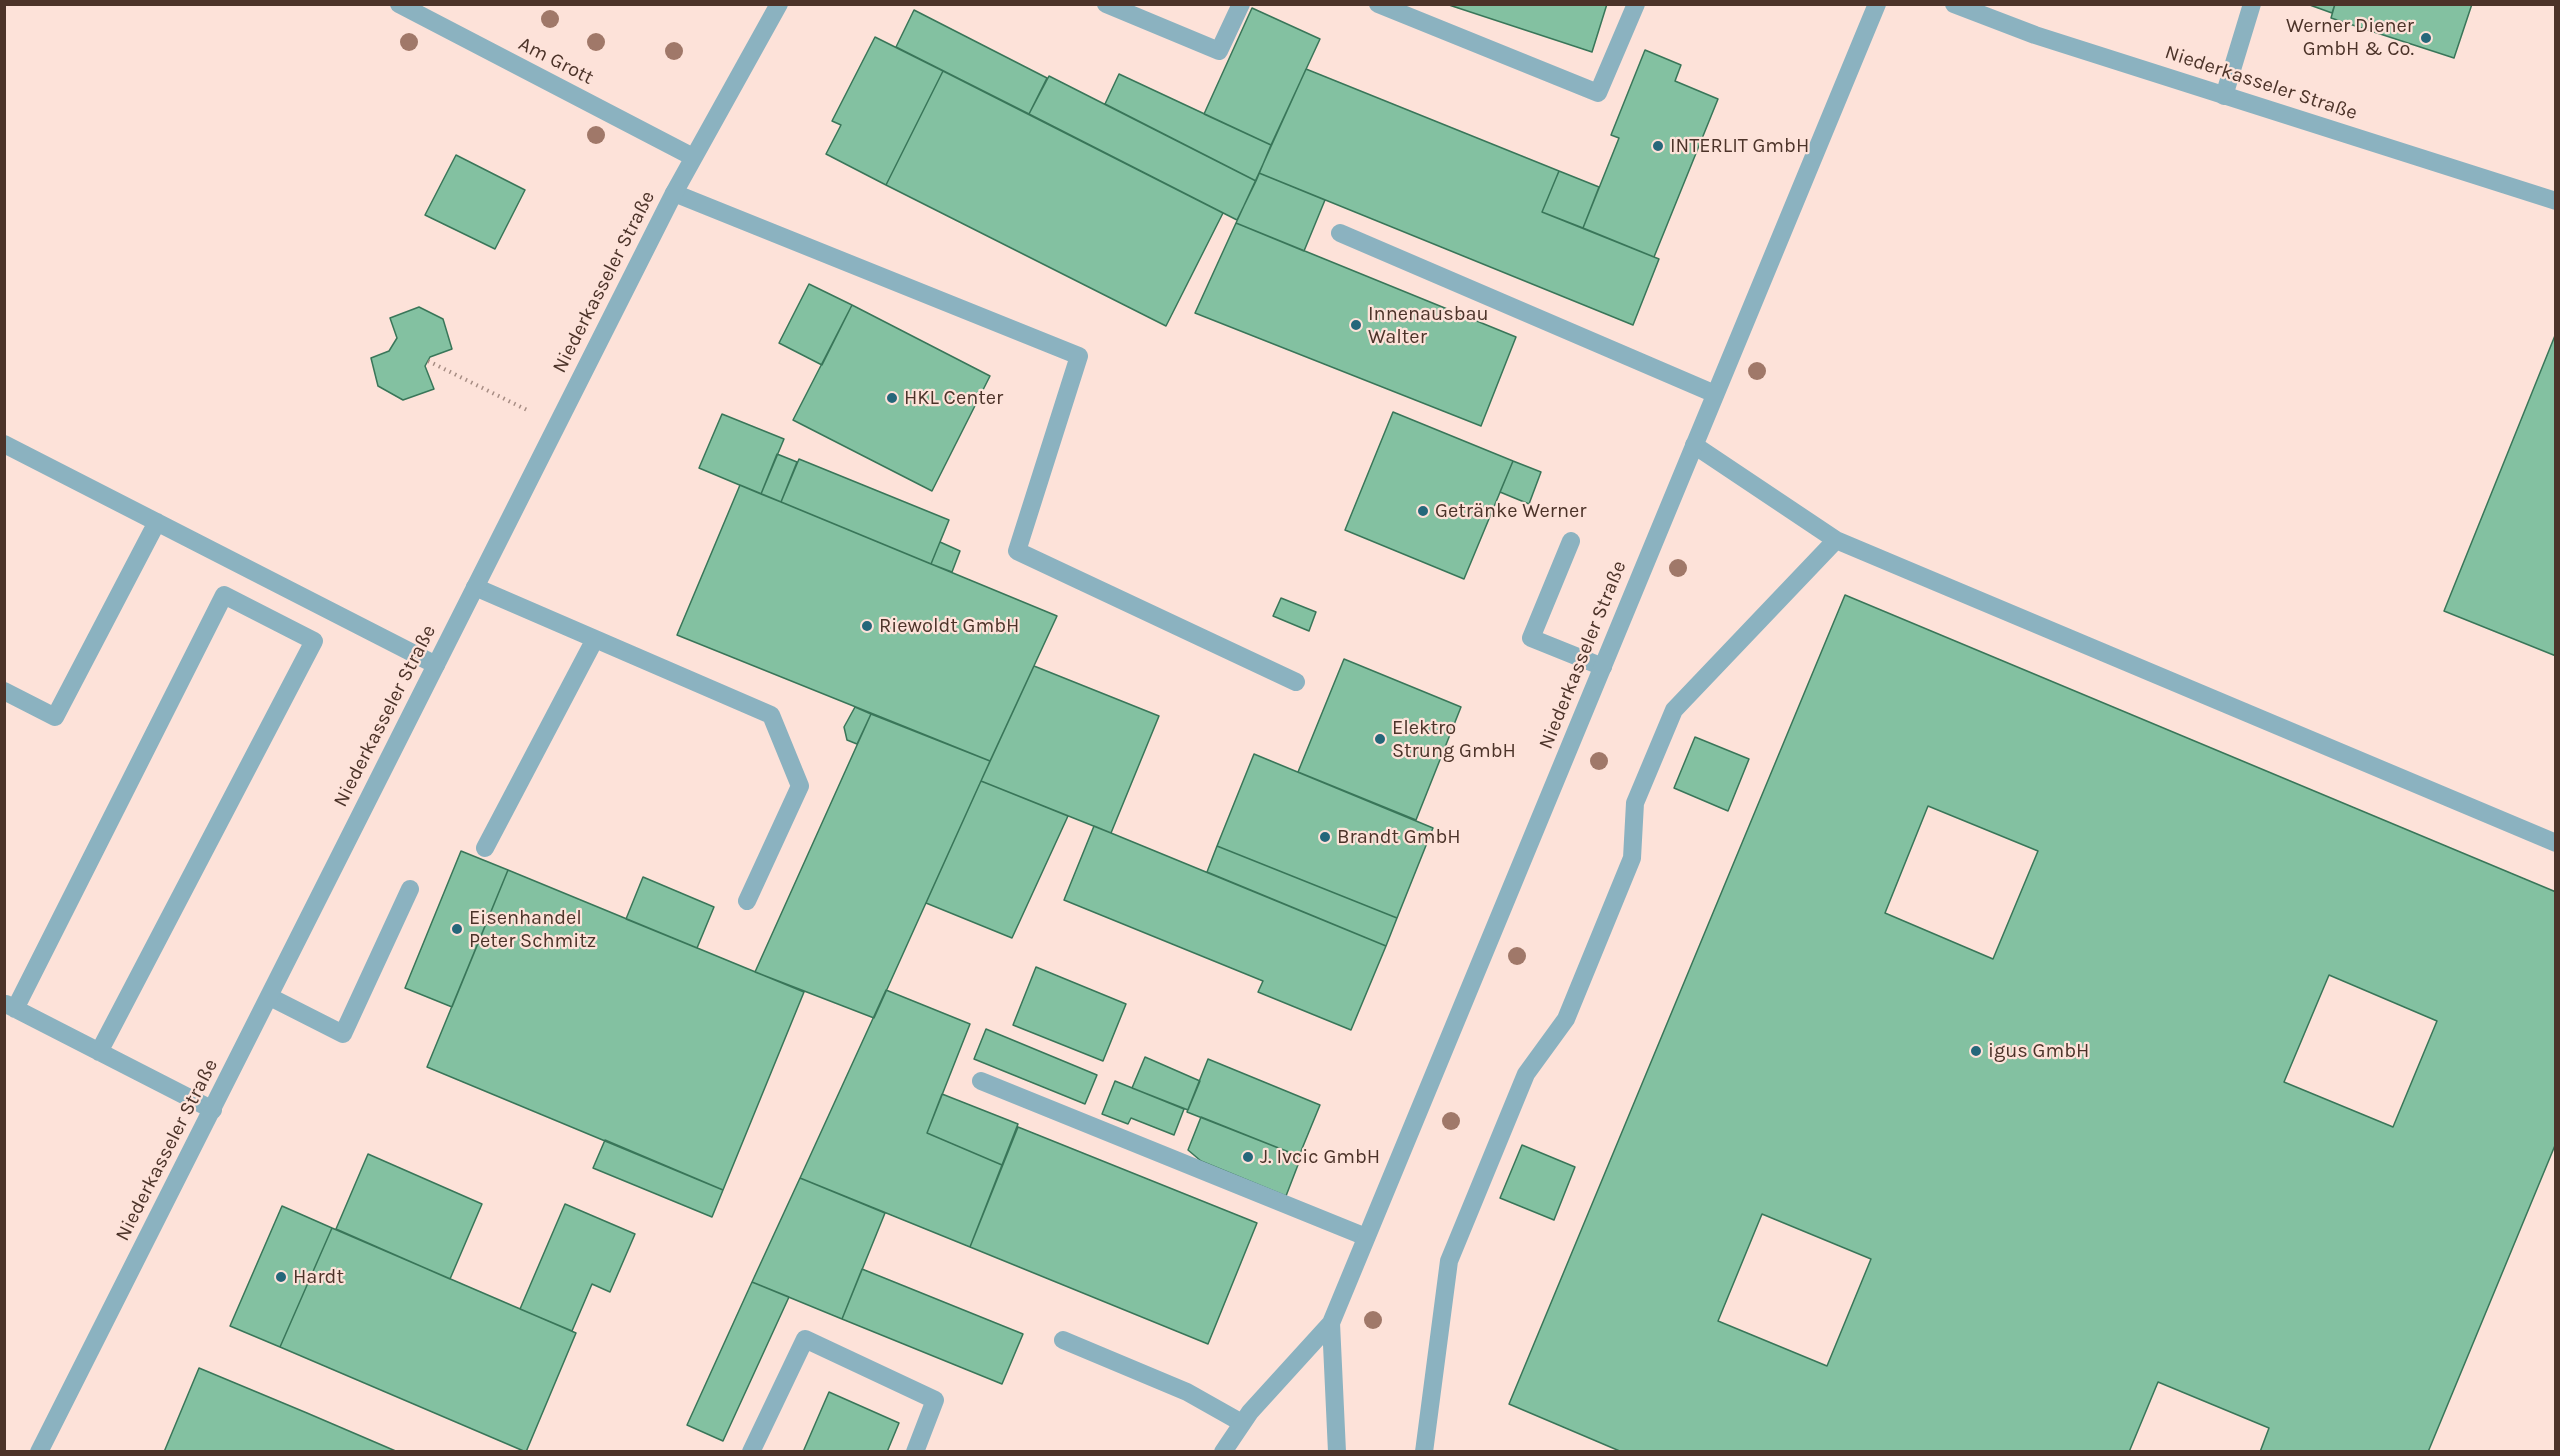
<!DOCTYPE html>
<html>
<head>
<meta charset="utf-8">
<style>
	body { margin:0 }
	#map { position:relative; width:2560px; height:1456px; overflow:hidden; background:#fde2d9; font-family:Karla,sans-serif }
	canvas { display:block }
	.frame { position:absolute; inset:0; border:6px solid #4c3329; pointer-events:none }
</style>
</head>
<body>
<div id="map">
<canvas width="2560" height="1456"></canvas>
<div class="frame"></div>
</div>
<script>
const ctx = document.querySelector('canvas').getContext('2d');
ctx.lineJoin = 'round';
function fillPath(path, color) { ctx.fillStyle = color; ctx.fill(path, 'evenodd'); }
const toPath = rows => new Path2D(rows.map(r => 'M' + r).join(''));
function trace(path, color, width, dash) { ctx.strokeStyle = color; ctx.lineWidth = width; ctx.lineCap = dash ? 'butt' : 'round'; ctx.setLineDash(dash || []); ctx.stroke(path); }
function write(font, color, halo, rows, align = 'center') {
  ctx.font = font + ' Karla,sans-serif'; ctx.lineWidth = 4.5; ctx.setLineDash([]); ctx.textBaseline = 'middle'; ctx.strokeStyle = halo; ctx.fillStyle = color; for (const [text, x, y, turn = 0] of rows) {
    ctx.save(); ctx.translate(x, y); ctx.rotate((+turn || 0) * Math.PI / 180); ctx.textAlign = isNaN(turn) ? turn : align; if (halo) ctx.strokeText(text, 0, 0); ctx.fillText(text, 0, 0); ctx.restore();
  }
}
const building = toPath([
	[1446,4,1607,4,1592,52,1446,4],
	[2307,4,2335,4,2332,13,2307,4],
	[2335,4,2472,4,2454,58,2331,18,2335,4],
	[1252,8,1320,39,1271,145,1204,114,1252,8],
	[914,10,1047,78,1029,114,896,47,914,10],
	[875,37,943,71,886,185,826,154,841,125,832,121,875,37],
	[1645,50,1681,65,1675,81,1718,99,1654,257,1583,228,1619,138,1611,135,1645,50],
	[1306,69,1559,171,1542,212,1659,259,1633,325,1259,173,1306,69],
	[943,71,1223,213,1166,326,886,185,943,71],
	[1119,74,1271,145,1256,181,1105,104,1119,74],
	[1049,76,1256,181,1237,220,1029,114,1049,76],
	[456,155,525,190,495,249,425,215,456,155],
	[1559,171,1599,187,1583,228,1542,212,1559,171],
	[1259,173,1325,200,1304,251,1236,223,1259,173],
	[1236,223,1516,337,1481,426,1195,313,1236,223],
	[809,284,852,305,822,365,779,343,809,284],
	[852,305,990,376,932,491,793,420,852,305],
	[419,307,443,319,452,349,430,357,425,366,434,389,403,400,378,386,371,358,389,351,397,338,390,318,419,307],
	[2556,333,2556,656,2444,611,2556,333],
	[1393,412,1513,461,1464,579,1345,530,1393,412],
	[722,414,784,439,761,494,699,468,722,414],
	[777,454,797,462,781,502,761,494,777,454],
	[799,459,949,520,931,564,781,502,799,459],
	[1513,461,1541,472,1529,504,1500,492,1513,461],
	[740,485,1057,616,990,761,677,635,740,485],
	[940,542,960,551,952,572,931,564,940,542],
	[1845,595,2556,892,2556,1143,2428,1452,2260,1452,2269,1428,2158,1382,2129,1452,1622,1452,1509,1404,1845,595],
	[1928,806,2038,851,1993,959,1885,913,1928,806],
	[2329,975,2437,1021,2393,1127,2284,1082,2329,975],
	[1762,1214,1871,1259,1827,1366,1718,1321,1762,1214],
	[1281,598,1316,612,1309,631,1273,616,1281,598],
	[1344,659,1461,707,1416,820,1298,772,1344,659],
	[1034,666,1159,716,1111,833,981,781,1034,666],
	[855,707,871,714,857,744,847,740,844,727,855,707],
	[871,714,990,761,874,1018,755,972,871,714],
	[1695,737,1749,759,1728,811,1674,788,1695,737],
	[1254,754,1433,828,1397,918,1217,846,1254,754],
	[981,781,1068,816,1012,938,926,903,981,781],
	[1094,826,1386,946,1351,1030,1258,992,1263,981,1064,900,1094,826],
	[1217,846,1397,918,1386,946,1207,872,1217,846],
	[461,851,508,870,452,1007,405,988,461,851],
	[508,870,804,992,723,1190,427,1067,508,870],
	[643,877,714,907,697,948,626,919,643,877],
	[1036,967,1126,1004,1103,1061,1013,1025,1036,967],
	[886,990,970,1024,927,1133,1002,1165,970,1247,800,1178,886,990],
	[986,1029,1097,1075,1085,1104,974,1059,986,1029],
	[1145,1057,1200,1081,1188,1110,1132,1088,1145,1057],
	[1208,1059,1320,1105,1299,1156,1187,1112,1208,1059],
	[1115,1081,1184,1109,1174,1135,1131,1118,1128,1124,1102,1114,1115,1081],
	[942,1094,1018,1124,1002,1165,927,1133,942,1094],
	[1201,1117,1301,1157,1286,1196,1201,1161,1188,1150,1201,1117],
	[1018,1127,1257,1223,1208,1344,970,1247,1018,1127],
	[605,1140,723,1190,712,1217,593,1168,605,1140],
	[1522,1145,1575,1167,1554,1220,1500,1198,1522,1145],
	[368,1154,482,1204,450,1279,336,1229,368,1154],
	[800,1178,885,1213,842,1319,752,1282,800,1178],
	[565,1204,635,1234,610,1292,592,1284,572,1331,520,1309,565,1204],
	[282,1206,332,1228,280,1347,230,1326,282,1206],
	[332,1228,576,1333,526,1452,280,1347,332,1228],
	[862,1269,1023,1334,1002,1384,842,1319,862,1269],
	[752,1282,789,1297,723,1441,687,1425,752,1282],
	[199,1368,307,1413,398,1452,164,1452,199,1368],
	[829,1392,899,1423,887,1452,803,1452,829,1392]
]);
const path = toPath([
	[428,361,529,411]
]);
const lane = toPath([
	[1106,4,1219,51,1241,4],
	[1378,4,1598,93,1636,4],
	[2224,96,2252,4],
	[674,193,1079,356,1017,551,1296,682],
	[1340,233,1715,394],
	[4,444,436,665],
	[1694,445,1836,540,2556,843],
	[1571,541,1531,638,1603,667],
	[475,587,771,715,800,786,747,901],
	[4,691,55,717,157,522],
	[485,848,595,639],
	[270,997,343,1034,410,889],
	[6,1004,213,1110],
	[15,1009,224,595,314,641,99,1052],
	[981,1081,1366,1237],
	[1063,1340,1187,1392,1242,1423],
	[751,1452,805,1339,935,1400,915,1452],
	[1424,1452,1449,1261,1526,1074,1566,1019,1632,858,1635,803,1674,710,1836,540]
]);
const street = toPath([
	[399,4,693,157],
	[1954,4,2035,35,2556,201],
	[1331,1323,1337,1452],
	[39,1452,674,193,779,4],
	[1223,1452,1250,1412,1331,1323,1877,4]
]);
const trees = [
	[550,19],
	[409,42],
	[596,42],
	[674,51],
	[596,135],
	[1757,371],
	[1678,568],
	[1599,761],
	[1517,956],
	[1451,1121],
	[1373,1320]
];
const markers = [
	[2426,38,6,"#25677a"],
	[1658,146,6,"#25677a"],
	[1356,325,6,"#25677a"],
	[892,398,6,"#25677a"],
	[1423,511,6,"#25677a"],
	[867,626,6,"#25677a"],
	[1380,739,6,"#25677a"],
	[1325,837,6,"#25677a"],
	[457,929,6,"#25677a"],
	[1976,1051,6,"#25677a"],
	[1248,1157,6,"#25677a"],
	[281,1277,6,"#25677a"]
];
const poiNames = [
	["Werner Diener",2414,26,"right"],
	["GmbH & Co.",2414,49,"right"],
	["INTERLIT GmbH",1670,146],
	["Innenausbau",1368,314],
	["Walter",1368,337],
	["HKL Center",904,398],
	["Getränke Werner",1435,511],
	["Riewoldt GmbH",879,626],
	["Elektro",1392,728],
	["Strung GmbH",1392,751],
	["Brandt GmbH",1337,837],
	["Eisenhandel",469,918],
	["Peter Schmitz",469,941],
	["igus GmbH",1988,1051],
	["J. Ivcic GmbH",1260,1157],
	["Hardt",293,1277]
];
const streetNames = [
	["Am Grott",556,61,27],
	["Niederkasseler Straße",2261,83,18],
	["Niederkasseler Straße",604,282,-63],
	["Niederkasseler Straße",1583,655,-68],
	["Niederkasseler Straße",385,716,-63],
	["Niederkasseler Straße",167,1150,-63]
];
fillPath(building, '#83c1a1');
trace(building, '#397659', 1.5);
trace(path, '#a78d84', 4, [1.5, 4.5]);
trace(lane, '#8bb2c0', 18);
trace(street, '#8bb2c0', 18);
ctx.fillStyle = '#a07869';
for (const [x, y] of trees) { ctx.beginPath(); ctx.arc(x, y, 9, 0, 2 * Math.PI); ctx.fill(); }
for (const [x, y, r, color] of markers) { const dot = new Path2D(); dot.arc(x, y, r, 0, 2 * Math.PI); ctx.fillStyle = color; ctx.fill(dot); trace(dot, '#fde2d9', 2); }
write('20px', '#4c3329', '#fde2d9', poiNames, 'left');
write('20px', '#4c3329', '#fde2d9', streetNames);
</script>
</body>
</html>
